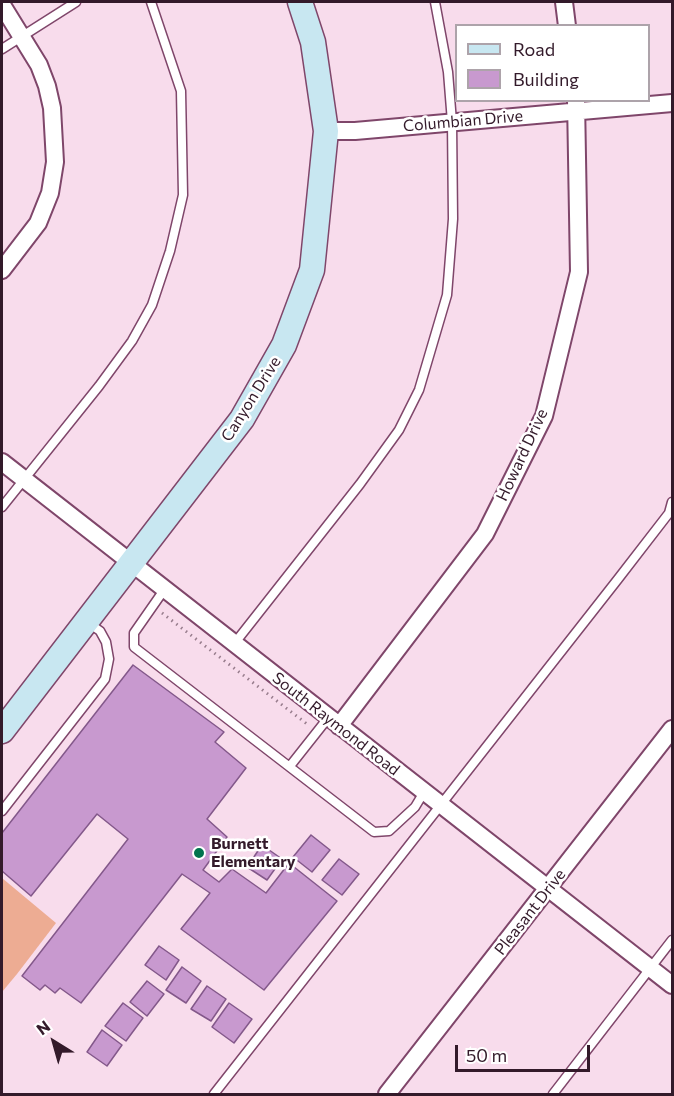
<!DOCTYPE html>
<html>
<head>
<meta charset="utf-8">
<style>
	body { margin:0 }
	#map { position:relative; width:674px; height:1096px; overflow:hidden; background:#f8dcec; font-family:Commissioner,sans-serif }
	canvas { display:block }
	.frame { position:absolute; inset:0; border:3px solid #331a2a; pointer-events:none }
	.legend { position:absolute; left:455px; top:24px; width:195px; height:78px; box-sizing:border-box; background:#fff; border:2px solid #ada3aa; margin:0; padding:8px 10px; list-style:none; font-size:18px; color:#331a2a }
	.legend li { display:flex; align-items:center; gap:12px; height:30px }
	.legend b { width:30px; border:2px solid #ada3aa }
	.north { position:absolute; left:24px; top:1012px; width:60px; height:60px; -webkit-text-stroke:4px #fff; paint-order:stroke; rotate:323deg; font-size:16px; font-weight:700; line-height:24px; text-align:center; color:#331a2a }
	.north::after { content:''; display:block; margin:auto; width:21px; height:27px; background:#331a2a; clip-path:polygon(50% 0,100% 100%,50% 72%,0 100%) }
	.scale { position:absolute; left:455px; top:1045px; width:135px; height:27px; box-sizing:border-box; border:3px solid #331a2a; border-top:0; padding-left:8px; font-size:18px; line-height:21px; white-space:nowrap; color:#331a2a; -webkit-text-stroke:4px #fff; paint-order:stroke }
</style>
</head>
<body>
<div id="map">
<canvas width="674" height="1096"></canvas>
<div class="frame"></div>
<ul class="legend">
<li><b style="height:8px;background:#c8e7f1"></b>Road</li>
<li><b style="height:16px;background:#c899cf"></b>Building</li>
</ul>
<div class="north">N</div>
<div class="scale">50 m</div>
</div>
<script>
const ctx = document.querySelector('canvas').getContext('2d');
ctx.lineJoin = 'round';
function fillPath(path, color) { ctx.fillStyle = color; ctx.fill(path, 'evenodd'); }
const toPath = rows => new Path2D(rows.map(r => 'M' + r).join(''));
function trace(path, color, width, dash) { ctx.strokeStyle = color; ctx.lineWidth = width; ctx.lineCap = dash ? 'butt' : 'round'; ctx.setLineDash(dash || []); ctx.stroke(path); }
function write(font, color, halo, rows, align = 'center') {
  ctx.font = font + ' Commissioner,sans-serif'; ctx.lineWidth = 5; ctx.setLineDash([]); ctx.textBaseline = 'middle'; ctx.strokeStyle = halo; ctx.fillStyle = color; for (const [text, x, y, turn = 0] of rows) {
    ctx.save(); ctx.translate(x, y); ctx.rotate((+turn || 0) * Math.PI / 180); ctx.textAlign = isNaN(turn) ? turn : align; if (halo) ctx.strokeText(text, 0, 0); ctx.fillText(text, 0, 0); ctx.restore();
  }
}
const green = toPath([
	[2,878,56,923,17,974,2,992]
]);
const building = toPath([
	[133,665,224,732,215,742,246,768,207,819,227,837,203,870,219,882,232,869,266,893,289,863,337,901,264,990,181,929,210,893,182,874,81,1003,60,988,55,993,45,985,40,990,22,976,128,839,97,814,31,896,2,871,2,833,133,665],
	[311,835,330,850,312,872,293,857,311,835],
	[262,845,282,859,267,880,247,867,262,845],
	[339,859,359,874,342,895,322,880,339,859],
	[159,946,179,960,166,980,145,965,159,946],
	[182,967,201,981,186,1003,166,990,182,967],
	[147,981,164,994,147,1016,130,1002,147,981],
	[207,986,226,999,211,1021,191,1009,207,986],
	[123,1003,143,1018,126,1041,105,1026,123,1003],
	[229,1003,252,1019,234,1043,212,1027,229,1003],
	[102,1030,122,1045,107,1066,87,1052,102,1030]
]);
const path = toPath([
	[162,613,307,724]
]);
const lane = toPath([
	[2,49,76,2],
	[2,507,99,386,132,341,152,305,170,251,183,195,181,91,151,2],
	[164,590,134,633,134,647,374,832,389,831,415,807,424,792],
	[234,644,360,484,399,430,419,390,447,295,453,219,452,122,448,72,435,2],
	[290,766,328,718],
	[2,811,105,679,109,659,106,642,100,631,87,622],
	[214,1094,618,579,669,513,672,502],
	[553,1094,672,940]
]);
const street = toPath([
	[564,2,567,26],
	[2,5,39,65,47,86,52,108,55,162,50,193,38,223,2,270],
	[326,131,355,131,672,103],
	[2,462,672,985],
	[339,726,485,534,544,416,579,272,576,100],
	[387,1094,672,729]
]);
const secondary = toPath([
	[2,731,242,419,284,345,312,270,326,131,313,42,300,2]
]);
const markers = [
	[199,853,6,"#00734e"]
];
const streetNames = [
	["Columbian Drive",463,121,-5],
	["Canyon Drive",251,399,-58],
	["Howard Drive",522,455,-65],
	["South Raymond Road",336,724,38],
	["Pleasant Drive",530,912,-52]
];
const poiNames = [
	["Burnett",211,844],
	["Elementary",211,862]
];
fillPath(green, '#edac93');
fillPath(building, '#c899cf');
trace(building, '#83588a', 1.5);
trace(lane, '#7f466a', 11);
trace(street, '#7f466a', 20);
trace(secondary, '#7f466a', 27);
trace(path, '#987d8d', 3, [1.5, 4.5]);
trace(lane, '#fff', 8);
trace(street, '#fff', 16);
trace(secondary, '#c8e7f1', 24);
for (const [x, y, r, color] of markers) { const dot = new Path2D(); dot.arc(x, y, r, 0, 2 * Math.PI); ctx.fillStyle = color; ctx.fill(dot); trace(dot, '#fff', 2); }
write('16px', '#331a2a', '#fff', streetNames);
write('bold 16px', '#331a2a', '#fff', poiNames, 'left');
</script>
</body>
</html>
